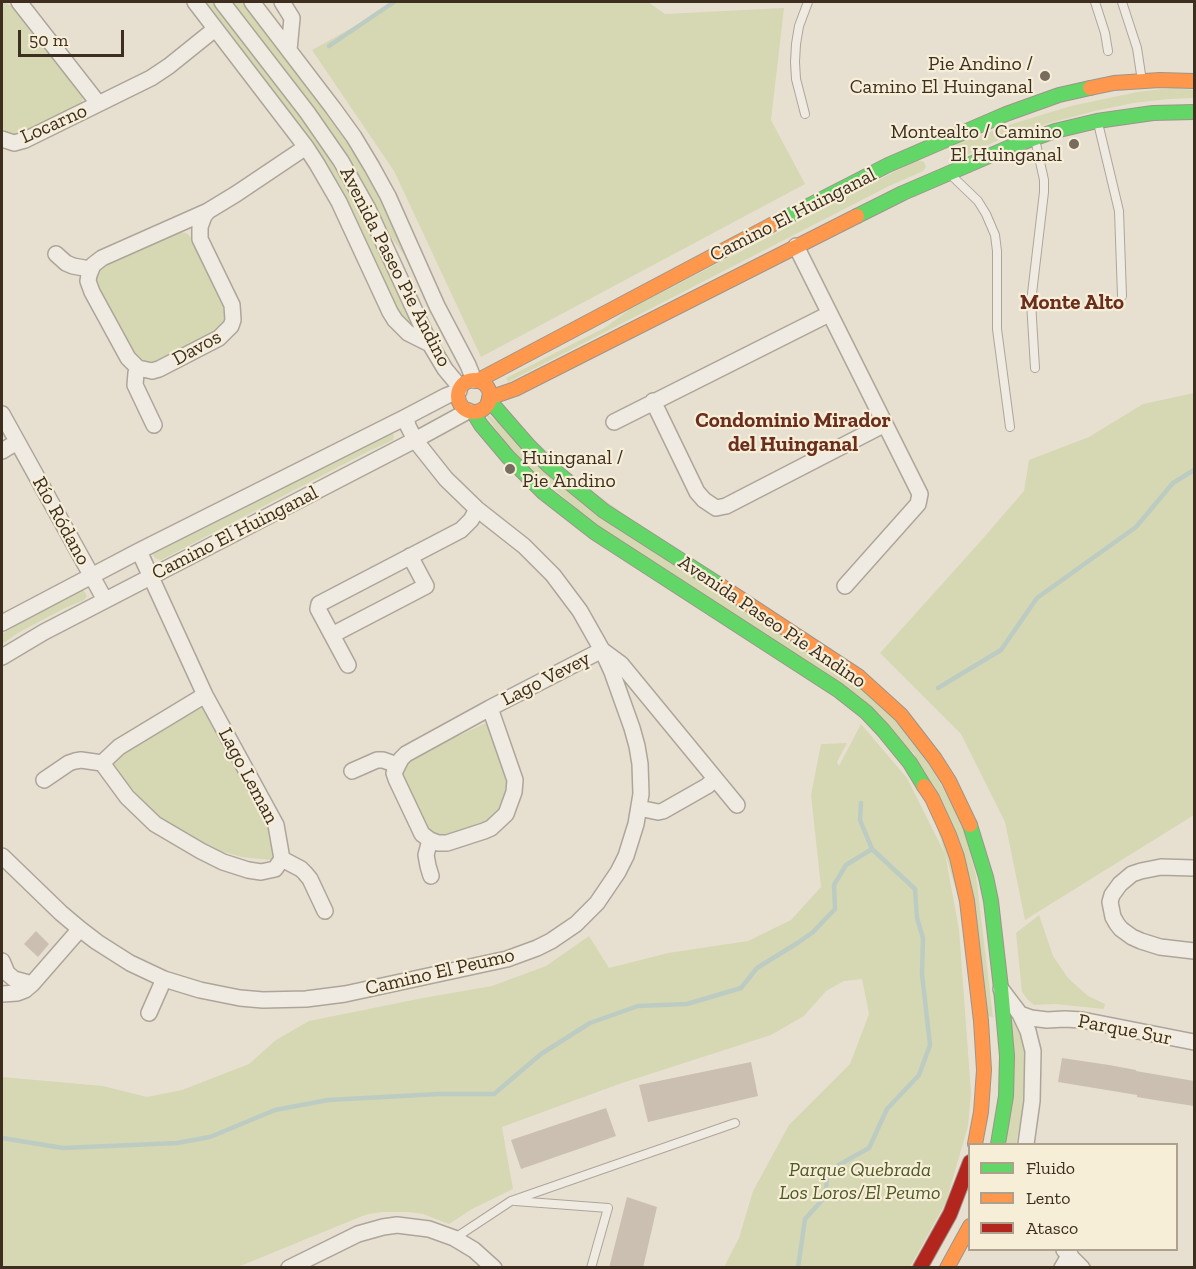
<!DOCTYPE html>
<html>
<head>
<meta charset="utf-8">
<style>
	body { margin:0 }
	#map { position:relative; width:1196px; height:1269px; overflow:hidden; background:#e7e0d1; font-family:"Zilla Slab",serif }
	canvas { display:block }
	.frame { position:absolute; inset:0; border:3px solid #3d2e20; pointer-events:none }
	.legend { position:absolute; left:968px; top:1143px; width:210px; height:108px; box-sizing:border-box; background:#f7eed8; border:2px solid #ada18e; margin:0; padding:8px 10px; list-style:none; font-size:18px; color:#3d2e20 }
	.legend li { display:flex; align-items:center; gap:12px; height:30px }
	.legend b { width:30px; border:2px solid #ada18e }
	.scale { position:absolute; left:18px; top:30px; width:106px; height:27px; box-sizing:border-box; border:3px solid #3d2e20; border-top:0; padding-left:8px; font-size:18px; line-height:21px; white-space:nowrap; color:#3d2e20; -webkit-text-stroke:4px #f7eed8; paint-order:stroke }
</style>
</head>
<body>
<div id="map">
<canvas width="1196" height="1269"></canvas>
<div class="frame"></div>
<ul class="legend">
<li><b style="height:8px;background:#63d668"></b>Fluido</li>
<li><b style="height:8px;background:#ff974d"></b>Lento</li>
<li><b style="height:8px;background:#b3261e"></b>Atasco</li>
</ul>
<div class="scale">50 m</div>
</div>
<script>
const ctx = document.querySelector('canvas').getContext('2d');
ctx.lineJoin = 'round';
function fillPath(path, color) { ctx.fillStyle = color; ctx.fill(path, 'evenodd'); }
const toPath = rows => new Path2D(rows.map(r => 'M' + r).join(''));
function trace(path, color, width, dash) { ctx.strokeStyle = color; ctx.lineWidth = width; ctx.lineCap = dash ? 'butt' : 'round'; ctx.setLineDash(dash || []); ctx.stroke(path); }
function write(font, color, halo, rows, align = 'center') {
  ctx.font = font + ' "Zilla Slab",serif'; ctx.lineWidth = 4.5; ctx.setLineDash([]); ctx.textBaseline = 'middle'; ctx.strokeStyle = halo; ctx.fillStyle = color; for (const [text, x, y, turn = 0] of rows) {
    ctx.save(); ctx.translate(x, y); ctx.rotate((+turn || 0) * Math.PI / 180); ctx.textAlign = isNaN(turn) ? turn : align; if (halo) ctx.strokeText(text, 0, 0); ctx.fillText(text, 0, 0); ctx.restore();
  }
}
const green = toPath([
	[2,2,6,3,15,9,81,94,83,98,82,102,78,110,16,136,7,133,2,128],
	[203,2,212,2,313,132,338,169,356,199,414,326,402,320,356,217,339,184,306,135],
	[232,2,242,2,287,61,329,112,360,162,387,211,458,360,456,360,437,326,404,255,389,234,371,197,354,166,316,110],
	[398,2,648,2,665,14,784,8,771,120,805,184,481,357,394,171,312,50],
	[1172,88,1194,90,1194,98,1169,99,1133,103,1095,111,1050,123,1001,139,960,158,955,151,956,144,1012,124,1071,106,1137,92],
	[917,160,924,162,926,167,923,171,887,187,508,382,506,378,606,327,630,309],
	[181,232,186,233,190,236,208,269,222,298,226,319,220,331,155,364,143,364,134,354,97,289,96,280,97,272,105,265],
	[1194,393,1194,815,1025,920,1005,822,961,734,880,653,979,543,1024,491,1029,460,1089,437,1143,404],
	[484,412,854,682,894,719,933,770,963,826,976,876,993,1017,987,1016,979,964,914,753,595,525,511,451],
	[392,431,394,436,393,440,367,452,161,560,155,558,153,554,155,550],
	[80,589,84,591,87,596,84,600,63,609,18,633,2,644,2,634,32,615],
	[203,703,283,845,271,860,242,857,203,846,159,820,110,763,123,751],
	[488,722,508,780,508,795,505,805,486,825,441,838,432,834,426,827,403,779,402,772,404,766,411,758],
	[861,724,907,778,945,854,959,929,971,1093,968,1126,946,1202,910,1267,724,1267,739,1238,753,1191,789,1125,850,1064,869,1014,862,979,844,981,826,991,804,1016,771,1035,619,1084,502,1127,513,1189,472,1209,449,1224,423,1214,409,1212,382,1212,368,1214,355,1219,238,1267,2,1268,2,1077,103,1086,147,1097,182,1090,249,1064,276,1040,309,1021,423,998,492,986,546,966,589,936,609,968,668,953,748,941,791,920,821,887,811,795,821,744,847,743,837,762,839,766],
	[1039,915,1053,956,1068,978,1088,996,1105,1004,1104,1009,1055,1004,1034,1005,1028,1000,1022,992,1016,933],
	[1010,1011,1019,1025,1024,1046,1025,1081,1021,1120,1016,1144,1007,1144]
]);
const stream = toPath([
	[329,46,394,2],
	[938,688,1001,650,1037,598,1136,527,1173,483,1194,470],
	[2,1138,63,1148,177,1143,210,1137,275,1110,328,1100,439,1094,494,1094,541,1054,590,1023,638,1006,687,1004,741,988,757,968,799,942,813,932,835,909,834,885,846,865,872,849],
	[798,1268,805,1219,825,1197,828,1171,869,1148,887,1109,919,1075,930,1045,922,974,923,938,917,918,915,889,872,849,860,820,861,803]
]);
const building = toPath([
	[36,931,49,944,38,957,24,944],
	[1062,1058,1109,1065,1136,1070,1136,1071,1194,1081,1194,1106,1161,1101,1137,1097,1137,1095,1058,1082],
	[751,1062,758,1096,648,1122,639,1085],
	[606,1108,616,1136,521,1169,511,1140],
	[627,1197,657,1207,643,1268,609,1268]
]);
const lane = toPath([
	[1095,2,1105,33,1108,51],
	[1122,2,1137,48,1142,81],
	[805,114,796,79,795,62,796,44,799,26,808,2],
	[1098,123,1119,211,1122,296],
	[1035,139,1044,180,1044,192,1031,302,1035,368],
	[952,176,978,201,986,214,995,235,997,251,997,329,1010,427],
	[515,1201,608,1208,591,1268],
	[455,1238,511,1201,735,1123]
]);
const street = toPath([
	[19,2,98,103],
	[195,2,306,147,317,164,339,202,390,312,395,320,408,333,430,344],
	[222,2,307,112,341,161,368,209,430,344,445,369,460,387],
	[252,2,333,108,354,137,372,167,388,196,437,306,468,365,474,380],
	[282,2,292,18,289,50],
	[2,139,14,143,25,140,151,78,169,66,215,29],
	[208,211,204,216,200,227,200,239,232,305,233,320,231,326,219,338,159,369,152,371,138,368,128,358,92,292,88,281,89,275,93,265,102,258,208,211,236,194,306,147],
	[796,246,920,494,918,504,845,586],
	[56,254,66,263,73,266,90,269],
	[138,368,136,373,135,385,154,425],
	[653,401,697,492,704,500,716,508,726,506,885,424],
	[2,414,105,600],
	[614,422,829,314],
	[2,451,17,442],
	[139,551,205,695,276,825,282,859,275,869,261,872,248,870,223,862,201,851,155,824,127,797,102,763,119,747,205,695],
	[2,623,139,551,406,417,446,396,459,391],
	[332,635,426,586,410,556],
	[2,657,44,632,415,440,468,411],
	[348,665,318,609,319,604,461,530,471,520,477,509],
	[490,708,515,780,514,792,506,814,491,828,484,831,447,843,438,843,430,840,422,834,396,779,394,773,401,759,406,754,490,708,602,650,621,664,737,805],
	[352,771,377,760,383,760,397,765],
	[44,780,69,763,75,761,81,760,102,763],
	[639,808,658,812,663,811,707,786,715,779],
	[430,840,426,855,428,866,431,876],
	[2,856,61,913,80,929,97,942,130,963,164,979,200,990,240,998,263,1000,306,999,345,994,507,959,537,948,551,941,576,924,597,903,618,872,626,856,636,824,641,794,640,764,637,746,632,728,612,672,602,650,580,611,553,575,524,546,477,509,446,479,415,440,408,426,406,417],
	[282,859,301,869,305,873,310,879,325,911],
	[1194,868,1161,867,1141,871,1132,874,1120,884,1112,895,1110,902,1113,917,1117,924,1121,929,1132,937,1141,941,1160,947,1194,951],
	[2,961,7,973,14,979,32,984],
	[1001,989,1020,1014,1028,1031,1033,1051,1032,1101,1026,1144],
	[2,994,17,993,25,990,32,984,80,929],
	[149,1013,164,979],
	[1020,1014,1031,1018,1047,1020,1065,1019,1082,1020,1194,1042],
	[1064,1250,1082,1268],
	[289,1268,358,1234,383,1227,397,1225,429,1229,454,1238,474,1250,494,1268],
	[1062,1268,1070,1254]
]);
const fast = toPath([
	[857,216,903,193,1010,147,1055,131,1097,121,1153,113,1194,112],
	[779,221,888,165,1006,114,1059,95,1090,88],
	[488,402,495,407,529,446,549,466,604,511,721,586],
	[473,412,481,425,508,457,544,493,594,532,838,690,866,712,883,730,910,763,924,786],
	[970,825,986,877,991,901,1001,988,1007,1056,1006,1096,998,1144]
]);
const slow = toPath([
	[1090,88,1114,83,1160,80,1194,81],
	'458 396a16 16 0 1 1 32 0a16 16 0 1 1-32 0Z',
	[477,381,779,221],
	[489,398,515,389,857,216],
	[721,586,858,676,901,715,935,759,949,781,970,825],
	[924,786,932,798,949,835,957,857,967,901,981,1021,984,1070,981,1112,975,1144],
	[947,1268,970,1226]
]);
const jam = toPath([
	[920,1268,950,1214,970,1162]
]);
const markers = [
	[1045,76,6,"#786c5e"],
	[1074,144,6,"#786c5e"],
	[510,469,6,"#786c5e"]
];
const poiNames = [
	["Pie Andino /",1033,64],
	["Camino El Huinganal",1033,87],
	["Montealto / Camino",1062,132],
	["El Huinganal",1062,155],
	["Huinganal /",522,458,"left"],
	["Pie Andino",522,481,"left"]
];
const streetNames = [
	["Locarno",54,124,-24],
	["Camino El Huinganal",793,215,-27],
	["Avenida Paseo Pie Andino",395,267,63],
	["Davos",197,348,-29],
	["Río Ródano",61,521,61],
	["Camino El Huinganal",235,533,-27],
	["Avenida Paseo Pie Andino",772,622,34],
	["Lago Vevey",546,679,-27],
	["Lago Leman",248,776,62],
	["Camino El Peumo",440,972,-13],
	["Parque Sur",1125,1030,11]
];
const parkNames = [
	["Parque Quebrada",860,1170],
	["Los Loros/El Peumo",860,1193]
];
const neighbourhoodNames = [
	["Monte Alto",1072,303],
	["Condominio Mirador",793,421],
	["del Huinganal",793,445]
];
fillPath(green, '#d6d7b3');
trace(stream, '#bcccc2', 4.5);
fillPath(building, '#cbbfb2');
trace(lane, '#ada599', 10);
trace(street, '#ada599', 18);
trace(fast, '#9c958a', 16);
trace(slow, '#9c958a', 16);
trace(jam, '#9c958a', 16);
trace(lane, '#efebe3', 8);
trace(street, '#efebe3', 15);
trace(fast, '#63d668', 14);
trace(slow, '#ff974d', 14);
trace(jam, '#b3261e', 14);
for (const [x, y, r, color] of markers) { const dot = new Path2D(); dot.arc(x, y, r, 0, 2 * Math.PI); ctx.fillStyle = color; ctx.fill(dot); trace(dot, '#f7eed8', 2); }
write('20px', '#3d2e20', '#f7eed8', poiNames, 'right');
write('20px', '#3d2e20', '#f7eed8', streetNames);
write('italic 20px', '#4d5a26', '#f7eed8', parkNames);
write('bold 21px', '#6b2e1e', '#f7eed8', neighbourhoodNames);
</script>
</body>
</html>
